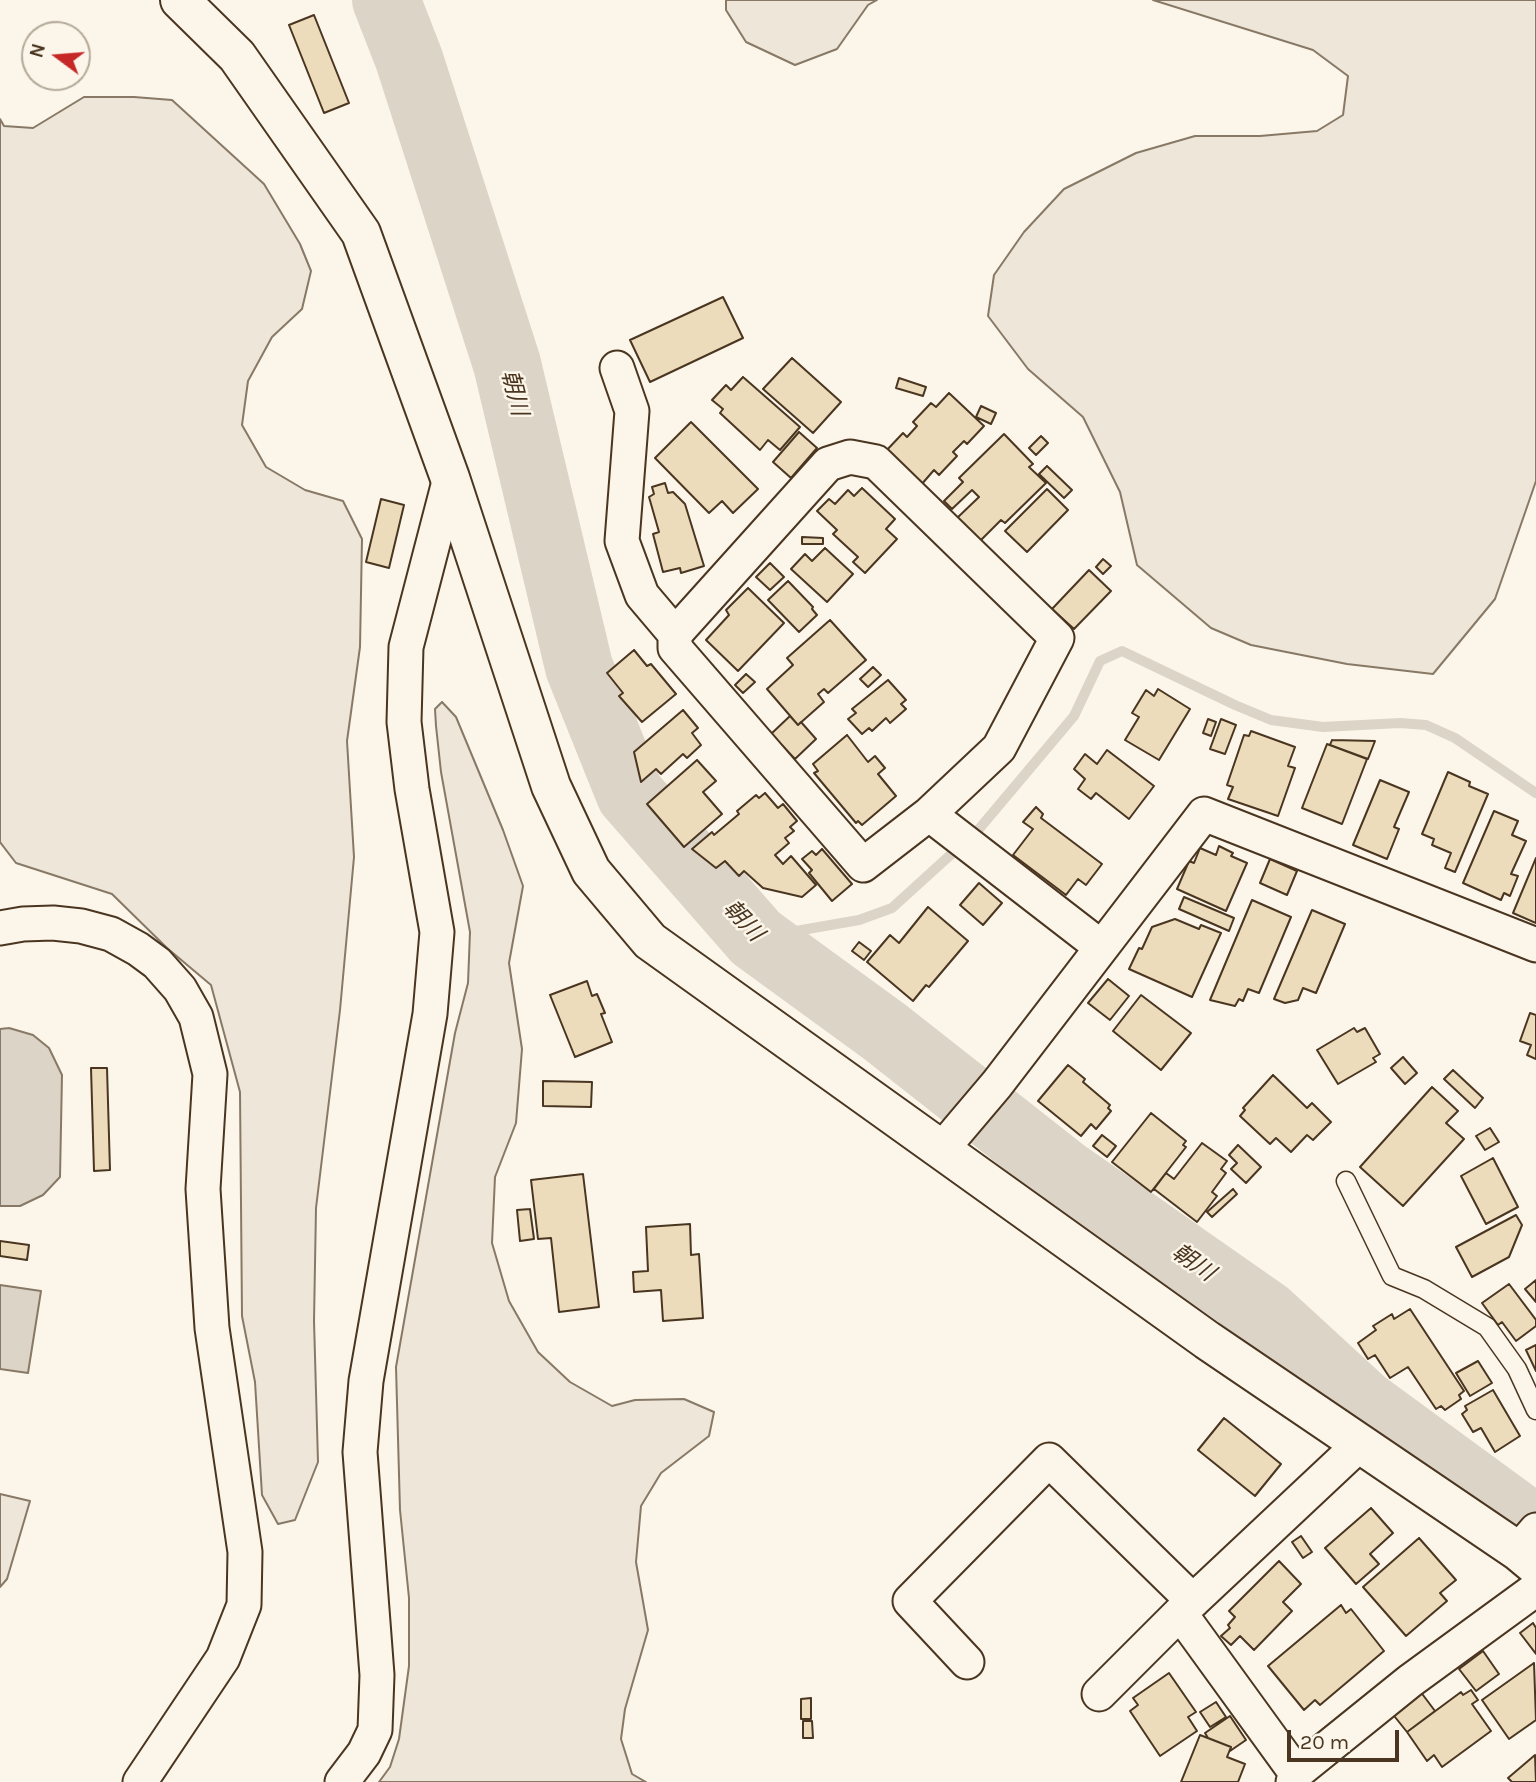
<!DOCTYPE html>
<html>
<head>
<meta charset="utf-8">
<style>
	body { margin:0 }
	#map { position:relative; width:1536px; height:1782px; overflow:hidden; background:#fbf6e9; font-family:Karla,sans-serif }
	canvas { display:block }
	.north { position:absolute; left:21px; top:21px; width:70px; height:70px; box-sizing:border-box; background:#fbf6e9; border:2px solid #b4a999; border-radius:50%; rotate:286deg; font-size:19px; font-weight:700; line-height:28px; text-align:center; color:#4a3520 }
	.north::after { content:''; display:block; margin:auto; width:24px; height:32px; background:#c62828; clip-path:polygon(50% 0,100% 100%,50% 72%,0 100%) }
	.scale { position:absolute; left:1287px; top:1730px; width:112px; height:32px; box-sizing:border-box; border:4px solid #4a3520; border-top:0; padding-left:9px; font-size:21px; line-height:24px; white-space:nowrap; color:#4a3520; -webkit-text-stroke:5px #fbf6e9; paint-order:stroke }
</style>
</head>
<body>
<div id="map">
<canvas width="1536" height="1782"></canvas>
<div class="north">N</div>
<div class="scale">20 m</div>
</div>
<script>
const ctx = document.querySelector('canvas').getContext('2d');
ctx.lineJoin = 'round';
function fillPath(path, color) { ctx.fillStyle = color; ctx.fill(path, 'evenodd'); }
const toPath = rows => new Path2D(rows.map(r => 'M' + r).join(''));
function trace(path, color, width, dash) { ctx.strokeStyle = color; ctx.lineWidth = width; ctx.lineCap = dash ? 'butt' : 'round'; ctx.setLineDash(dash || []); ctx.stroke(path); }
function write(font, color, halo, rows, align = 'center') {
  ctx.font = font + ' Karla,"Noto Sans JP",sans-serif'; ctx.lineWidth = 5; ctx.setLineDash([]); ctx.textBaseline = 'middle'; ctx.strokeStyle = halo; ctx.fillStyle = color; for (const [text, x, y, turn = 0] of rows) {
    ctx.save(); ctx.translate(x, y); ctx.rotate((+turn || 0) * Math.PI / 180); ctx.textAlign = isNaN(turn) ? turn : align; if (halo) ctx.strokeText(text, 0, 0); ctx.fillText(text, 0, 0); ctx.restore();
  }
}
const green = toPath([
	[726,0,877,0,868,5,837,49,795,65,746,42,726,10,726,0],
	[1153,0,1536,0,1536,481,1495,599,1433,674,1347,664,1251,645,1211,628,1137,565,1120,492,1083,417,1028,369,988,316,994,275,1024,232,1064,189,1136,153,1195,136,1260,136,1317,131,1343,115,1348,76,1313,50,1153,0],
	[84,97,134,97,172,100,264,184,300,244,311,271,302,309,272,337,248,381,242,425,266,467,305,490,343,501,362,539,360,647,347,741,354,857,340,1010,316,1208,314,1321,318,1462,295,1520,278,1524,262,1495,255,1382,242,1316,240,1092,211,985,167,948,112,894,16,863,0,842,0,119,4,126,33,128,84,97],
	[442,702,456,717,503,830,523,886,509,963,522,1049,516,1123,495,1177,492,1243,509,1301,538,1352,570,1382,612,1406,635,1400,684,1399,714,1412,709,1436,661,1473,641,1506,636,1562,648,1630,625,1709,621,1739,632,1774,646,1782,379,1782,390,1767,399,1739,409,1666,409,1598,400,1510,396,1367,455,1033,468,983,470,932,441,772,436,726,435,709,442,702],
	[0,1494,30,1501,7,1579,0,1587,0,1494]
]);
const water = toPath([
	[9,1028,33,1035,49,1048,62,1075,60,1177,43,1195,20,1206,0,1206,0,1029,9,1028],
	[0,1285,41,1291,28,1373,0,1369,0,1285]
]);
const stream = toPath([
	[756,938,859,920,892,908,979,829,1074,716,1100,661,1122,651,1235,705,1271,720,1323,727,1400,723,1426,725,1455,738,1536,793]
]);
const river = toPath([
	[386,0,409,59,507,364,579,667,630,794,756,938,885,1032,1063,1172,1266,1314,1364,1404,1536,1530]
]);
const building = toPath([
	[314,15,349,103,324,113,289,25,314,15],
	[723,297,743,338,650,382,630,340,723,297],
	[792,358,841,402,813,433,763,389,792,358],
	[743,377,800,427,780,450,768,440,760,450,720,413,723,409,712,400,726,385,731,390,743,377],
	[899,378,926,387,923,396,896,388,899,378],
	[949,393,984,426,967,444,964,441,953,452,957,456,939,475,934,470,921,485,885,452,903,433,907,437,917,426,913,422,931,403,936,407,949,393],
	[981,406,996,413,991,424,976,417,981,406],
	[691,422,758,489,733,513,722,501,709,513,655,458,691,422],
	[799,432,817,448,791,478,773,462,799,432],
	[1004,434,1033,464,1029,467,1046,483,1005,523,1001,520,979,542,956,519,979,497,972,490,952,509,944,501,963,482,959,478,1004,434],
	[1041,436,1048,443,1036,455,1029,448,1041,436],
	[1047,466,1072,490,1064,498,1039,474,1047,466],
	[665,483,668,493,673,492,685,504,704,566,681,573,680,568,663,572,653,534,659,532,649,497,654,494,652,487,665,483],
	[862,488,895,519,886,529,897,539,865,573,853,562,858,557,833,534,837,530,817,511,829,499,835,504,848,490,854,496,862,488],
	[1047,489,1068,510,1027,552,1005,531,1047,489],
	[381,499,404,505,389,568,366,562,381,499],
	[802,537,823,538,823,544,802,544,802,537],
	[825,548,853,574,827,602,791,569,805,554,812,561,825,548],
	[1103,559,1111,566,1103,574,1096,567,1103,559],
	[770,563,784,577,770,590,756,577,770,563],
	[1089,570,1111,591,1074,629,1052,609,1089,570],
	[788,581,813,607,812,609,817,615,799,632,768,600,788,581],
	[748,588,784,623,738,671,706,640,729,615,726,610,748,588],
	[830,620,866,660,828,693,824,689,818,694,824,702,798,725,767,689,793,665,787,658,830,620],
	[634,650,647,666,651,664,676,694,642,722,619,696,623,693,607,673,634,650],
	[873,667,881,675,868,687,860,679,873,667],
	[746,674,755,682,743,693,735,685,746,674],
	[888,680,906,700,901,704,906,709,890,723,886,718,872,731,869,728,862,734,848,719,856,713,852,709,888,680],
	[1158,689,1190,709,1159,760,1125,740,1139,717,1132,713,1146,690,1154,696,1158,689],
	[683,710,698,728,692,733,701,745,687,758,683,754,661,774,656,769,641,782,634,752,683,710],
	[790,716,798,725,801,722,816,739,795,759,771,734,790,716],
	[1208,719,1216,722,1211,736,1203,733,1208,719],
	[1221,719,1236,725,1225,754,1210,749,1221,719],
	[1251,731,1295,747,1288,766,1295,768,1278,816,1228,799,1233,787,1227,785,1244,735,1249,736,1251,731],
	[847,735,868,762,875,756,885,768,878,774,896,796,862,825,858,821,856,823,814,773,818,771,813,764,847,735],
	[1332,740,1375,741,1368,759,1330,745,1332,740],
	[1327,744,1367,759,1342,824,1302,808,1327,744],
	[1107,750,1154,786,1129,819,1096,793,1091,799,1078,789,1085,779,1074,769,1085,754,1097,764,1107,750],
	[697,760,716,781,703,792,722,814,684,847,647,804,697,760],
	[1448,772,1470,782,1469,786,1488,794,1455,872,1445,868,1451,853,1432,845,1434,839,1422,834,1448,772],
	[1380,780,1409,792,1394,827,1399,829,1387,859,1353,845,1380,780],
	[765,793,778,808,783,804,797,821,790,827,794,831,785,838,789,843,775,855,783,864,791,856,816,885,802,897,763,888,744,871,739,876,725,861,716,868,692,849,712,832,714,835,739,814,737,811,756,795,759,798,765,793],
	[1036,807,1043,814,1041,818,1102,864,1086,885,1078,879,1066,895,1013,855,1033,829,1023,822,1036,807],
	[1494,811,1518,821,1512,835,1526,841,1511,874,1518,876,1510,896,1504,893,1501,900,1463,883,1494,811],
	[1219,846,1233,853,1231,856,1247,863,1226,911,1177,889,1189,861,1194,863,1200,848,1216,855,1219,846],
	[822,849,852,884,832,901,809,873,812,870,802,859,812,851,816,855,822,849],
	[1536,858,1536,923,1513,913,1536,858],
	[1270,859,1297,871,1287,895,1260,883,1270,859],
	[979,883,1002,903,983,925,960,905,979,883],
	[1184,897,1234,918,1229,931,1179,909,1184,897],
	[1252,900,1291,917,1259,993,1248,989,1243,1001,1239,999,1235,1006,1210,1000,1252,900],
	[928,907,968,941,929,987,926,985,913,1001,867,962,890,935,899,943,928,907],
	[1312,910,1345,924,1316,993,1303,988,1298,1000,1285,1003,1274,999,1312,910],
	[1175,919,1199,929,1201,925,1221,933,1192,997,1129,969,1139,948,1142,949,1152,927,1175,919],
	[859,942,871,951,864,960,852,951,859,942],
	[1108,979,1129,996,1110,1020,1088,1003,1108,979],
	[587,981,592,996,597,994,605,1013,601,1014,612,1042,575,1057,550,995,587,981],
	[1141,995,1191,1033,1161,1070,1113,1031,1141,995],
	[1530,1013,1536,1015,1536,1059,1527,1055,1531,1045,1520,1041,1530,1013],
	[1354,1028,1357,1032,1365,1028,1380,1054,1373,1058,1376,1062,1338,1084,1317,1050,1354,1028],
	[1403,1057,1417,1073,1405,1084,1391,1068,1403,1057],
	[1068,1065,1085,1079,1083,1082,1110,1105,1108,1108,1111,1111,1096,1129,1091,1124,1081,1136,1038,1101,1068,1065],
	[91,1068,107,1068,110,1170,94,1171,91,1068],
	[1453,1070,1483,1098,1475,1108,1444,1079,1453,1070],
	[1273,1075,1307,1108,1312,1103,1331,1122,1313,1140,1307,1135,1291,1152,1276,1138,1270,1144,1240,1116,1245,1110,1243,1108,1273,1075],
	[543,1081,592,1082,591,1107,543,1106,543,1081],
	[1432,1087,1458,1111,1446,1123,1464,1139,1403,1206,1360,1167,1432,1087],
	[1151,1113,1186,1141,1183,1145,1186,1147,1151,1192,1112,1162,1151,1113],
	[1490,1128,1499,1142,1485,1150,1476,1136,1490,1128],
	[1102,1135,1116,1146,1107,1157,1093,1146,1102,1135],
	[1202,1143,1227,1161,1221,1169,1226,1173,1212,1192,1217,1196,1197,1222,1154,1189,1166,1173,1174,1179,1202,1143],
	[1238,1145,1261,1167,1246,1183,1231,1169,1237,1163,1229,1155,1238,1145],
	[1493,1158,1518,1207,1486,1224,1461,1176,1493,1158],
	[583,1174,599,1307,559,1312,551,1238,538,1239,531,1180,583,1174],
	[1233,1189,1237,1194,1212,1217,1207,1212,1233,1189],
	[530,1209,534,1239,520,1241,517,1210,530,1209],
	[1516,1215,1522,1225,1509,1257,1472,1277,1456,1247,1516,1215],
	[690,1224,691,1255,699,1254,703,1318,663,1321,661,1290,634,1292,633,1272,648,1271,646,1227,690,1224],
	[0,1241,29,1245,27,1260,0,1256,0,1241],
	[1536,1280,1536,1302,1525,1289,1536,1280],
	[1509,1284,1536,1320,1536,1326,1516,1341,1502,1322,1498,1325,1482,1303,1509,1284],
	[1410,1309,1464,1391,1459,1395,1461,1399,1445,1410,1441,1406,1436,1409,1408,1367,1390,1378,1375,1355,1368,1359,1358,1343,1376,1330,1373,1326,1392,1314,1394,1319,1410,1309],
	[1536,1345,1536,1371,1526,1350,1536,1345],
	[1478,1361,1492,1383,1470,1396,1456,1373,1478,1361],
	[1493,1390,1520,1436,1495,1452,1481,1428,1473,1432,1462,1414,1467,1410,1465,1406,1493,1390],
	[1224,1418,1281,1464,1255,1496,1198,1450,1224,1418],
	[1371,1508,1393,1533,1370,1554,1379,1564,1356,1584,1325,1548,1371,1508],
	[1301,1536,1312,1552,1303,1558,1292,1542,1301,1536],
	[1419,1538,1456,1580,1440,1593,1447,1601,1406,1636,1363,1587,1419,1538],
	[1279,1561,1301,1584,1283,1602,1292,1611,1254,1650,1240,1636,1231,1645,1221,1636,1230,1628,1228,1625,1235,1617,1229,1611,1279,1561],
	[1341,1605,1346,1613,1351,1609,1384,1651,1320,1705,1315,1700,1304,1710,1268,1666,1341,1605],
	[1533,1623,1536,1628,1536,1654,1520,1633,1533,1623],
	[1483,1651,1499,1674,1476,1691,1459,1669,1483,1651],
	[1534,1663,1536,1720,1509,1739,1482,1700,1534,1663],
	[1169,1673,1196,1712,1188,1717,1197,1731,1160,1756,1130,1711,1138,1705,1133,1698,1169,1673],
	[1471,1690,1478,1700,1472,1704,1491,1731,1442,1767,1434,1755,1427,1761,1407,1732,1461,1692,1463,1695,1471,1690],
	[1420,1691,1435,1711,1407,1732,1391,1712,1420,1691],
	[811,1698,811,1719,801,1719,801,1699,811,1698],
	[1216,1702,1226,1717,1210,1727,1200,1712,1216,1702],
	[1230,1716,1246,1740,1230,1751,1231,1747,1208,1738,1205,1733,1230,1716],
	[803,1721,812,1721,813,1738,803,1738,803,1721],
	[1200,1735,1231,1747,1227,1757,1245,1764,1238,1782,1181,1782,1200,1735],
	[1535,1755,1536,1782,1512,1782,1508,1778,1535,1755]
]);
const service = toPath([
	[1346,1181,1392,1276,1424,1289,1487,1327,1517,1369,1536,1410]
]);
const minor = toPath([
	[617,368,632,411,622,541,642,595,675,634,828,464,850,457,876,462,1057,638,999,748,929,814,1101,947],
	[675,634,675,648,863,865,929,814],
	[0,928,23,924,53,923,81,926,111,934,138,949,157,963,180,989,196,1017,210,1074,203,1189,212,1328,245,1552,244,1605,223,1658,140,1782],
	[942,1149,997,1084,1204,814,1536,945],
	[1518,1551,1536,1530],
	[1180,1613,1296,1773],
	[967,1662,910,1601,1049,1460,1193,1601],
	[1099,1694,1180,1613,1360,1444],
	[342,1782,364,1753,375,1730,377,1675,360,1452,366,1381,430,1014,437,932,412,789,404,722,406,647,450,478],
	[1293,1782,1296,1773,1410,1681,1536,1589]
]);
const tertiary = toPath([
	[180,0,237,56,361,233,450,478,551,786,591,871,650,941,1207,1340,1518,1551,1536,1566]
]);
const waterNames = [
	["朝川",514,393,76],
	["朝川",743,921,47],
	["朝川",1193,1263,35]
];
fillPath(green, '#ede6d9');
trace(green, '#887966', 2);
fillPath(water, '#dcd4c6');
trace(water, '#887966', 2);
trace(stream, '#dcd4c6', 10);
trace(river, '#dcd4c6', 68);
fillPath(building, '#ecdcbc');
trace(building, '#4a3520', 2);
trace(service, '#4a3520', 21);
trace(minor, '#4a3520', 37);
trace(tertiary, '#4a3520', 42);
trace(service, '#fbf6e9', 18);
trace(minor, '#fbf6e9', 33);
trace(tertiary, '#fbf6e9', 38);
write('italic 23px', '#4a3520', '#fbf6e9', waterNames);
</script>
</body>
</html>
